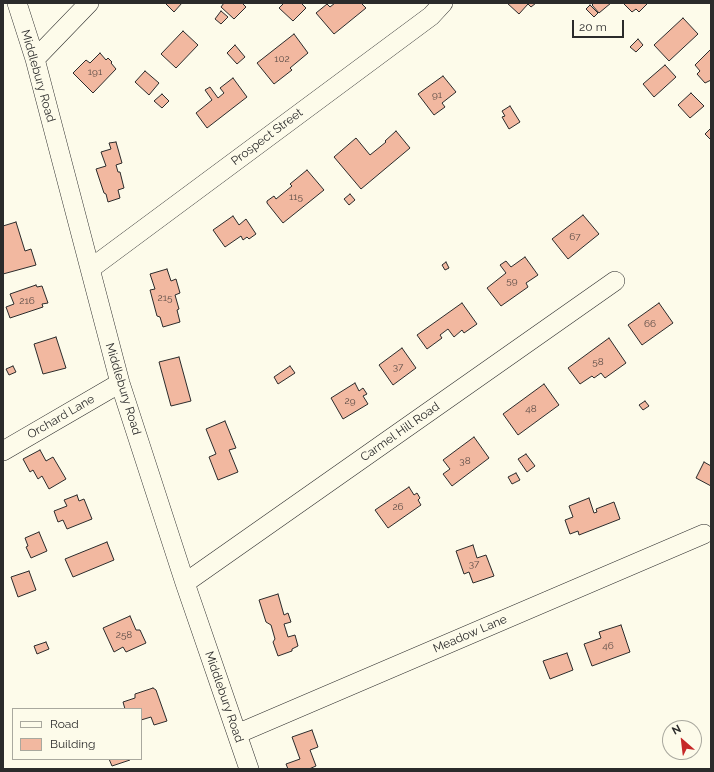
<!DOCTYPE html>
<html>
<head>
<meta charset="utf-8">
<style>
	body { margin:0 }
	#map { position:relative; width:714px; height:772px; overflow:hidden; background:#fdfbea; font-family:Raleway,sans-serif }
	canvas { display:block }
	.frame { position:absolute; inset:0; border:4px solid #2b2b2b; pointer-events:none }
	.legend { position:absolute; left:12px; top:708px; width:130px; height:52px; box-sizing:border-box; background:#fdfbea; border:1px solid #a9a89e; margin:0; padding:5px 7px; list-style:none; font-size:12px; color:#2b2b2b }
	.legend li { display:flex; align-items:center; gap:8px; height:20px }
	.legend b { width:20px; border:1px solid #a9a89e }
	.north { position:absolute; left:662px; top:720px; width:40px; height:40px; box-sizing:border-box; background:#fdfbea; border:1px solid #a9a89e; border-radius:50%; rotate:332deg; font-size:11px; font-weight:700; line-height:16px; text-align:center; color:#2b2b2b }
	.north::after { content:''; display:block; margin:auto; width:14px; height:18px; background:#c62828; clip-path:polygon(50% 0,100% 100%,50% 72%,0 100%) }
	.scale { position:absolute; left:572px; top:20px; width:52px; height:18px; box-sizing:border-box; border:2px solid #2b2b2b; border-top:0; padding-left:5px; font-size:12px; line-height:14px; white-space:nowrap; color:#2b2b2b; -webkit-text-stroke:3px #fdfbea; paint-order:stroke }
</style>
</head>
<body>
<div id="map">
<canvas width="714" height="772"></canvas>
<div class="frame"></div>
<ul class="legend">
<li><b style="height:5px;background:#fdfbea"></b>Road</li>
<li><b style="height:11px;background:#f2b8a0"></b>Building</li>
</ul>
<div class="north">N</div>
<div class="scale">20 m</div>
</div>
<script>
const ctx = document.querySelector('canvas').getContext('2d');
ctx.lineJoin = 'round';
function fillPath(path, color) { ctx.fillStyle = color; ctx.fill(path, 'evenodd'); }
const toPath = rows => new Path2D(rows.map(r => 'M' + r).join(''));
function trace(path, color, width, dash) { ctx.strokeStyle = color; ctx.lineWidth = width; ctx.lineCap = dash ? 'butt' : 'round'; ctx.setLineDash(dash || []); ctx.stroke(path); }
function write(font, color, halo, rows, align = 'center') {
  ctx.font = font + ' Raleway,sans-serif'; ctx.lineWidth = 3; ctx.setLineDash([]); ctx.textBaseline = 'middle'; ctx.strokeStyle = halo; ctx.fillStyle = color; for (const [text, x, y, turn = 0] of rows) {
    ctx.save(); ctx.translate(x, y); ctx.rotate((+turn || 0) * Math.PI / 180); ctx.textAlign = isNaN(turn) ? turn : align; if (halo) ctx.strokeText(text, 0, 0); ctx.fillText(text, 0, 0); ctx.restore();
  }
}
const building = toPath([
	[165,3,182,3,174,12,165,3],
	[224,3,242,3,246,7,234,19,221,7,224,3],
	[284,3,301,3,306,8,293,21,279,8,284,3],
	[335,3,361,3,366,8,334,34,316,13,327,4,330,7,335,3],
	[507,3,536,3,531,7,528,4,519,14,507,3],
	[594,3,611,3,599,13,592,5,594,3],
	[623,3,648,3,639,12,636,9,632,12,623,3],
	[590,5,598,13,594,17,586,9,590,5],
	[221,11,228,17,221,24,215,19,221,11],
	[683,18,698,34,669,61,654,45,683,18],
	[183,31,198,45,176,68,161,54,183,31],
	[294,34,308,53,290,68,292,70,274,84,257,63,294,34],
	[638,39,643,45,636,52,630,47,638,39],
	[235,45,245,57,237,64,227,53,235,45],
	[711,49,711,80,705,83,697,74,700,71,695,65,711,49],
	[100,53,106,60,108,58,112,62,111,63,116,69,93,93,73,73,86,60,90,63,100,53],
	[665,65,676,77,654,97,643,84,665,65],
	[145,71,159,83,149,95,135,82,145,71],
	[443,76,456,92,442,103,445,107,434,115,418,94,443,76],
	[233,78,247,97,207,128,196,113,212,100,205,90,210,87,218,98,224,93,220,88,233,78],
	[691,93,704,106,690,118,678,105,691,93],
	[162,94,169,101,162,108,154,101,162,94],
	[510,106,520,122,509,129,502,117,505,116,502,111,510,106],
	[711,128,711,140,705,134,711,128],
	[396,131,410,148,361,189,334,157,356,138,370,155,386,142,385,141,396,131],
	[116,142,122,163,116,165,118,172,120,172,124,188,118,190,120,198,108,202,106,194,104,193,96,169,106,166,101,152,111,149,109,143,116,142],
	[307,170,324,190,283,223,267,203,267,201,274,196,276,199,292,186,290,184,307,170],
	[350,194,355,200,349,205,344,199,350,194],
	[583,215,599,234,568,259,552,239,583,215],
	[233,216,239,225,246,219,256,234,249,239,247,237,243,240,241,236,225,247,213,230,233,216],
	[16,222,25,251,31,249,36,265,3,274,3,226,16,222],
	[525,257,538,275,526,283,528,287,501,306,487,288,506,273,500,265,506,261,511,267,525,257],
	[446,262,449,268,445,270,442,265,446,262],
	[167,269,171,281,176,279,180,293,175,295,179,309,177,310,180,322,163,327,160,317,157,316,150,290,155,289,150,274,167,269],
	[36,285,37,287,42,286,48,303,42,304,43,307,10,318,6,307,14,304,10,294,36,285],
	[462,303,477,324,464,333,462,330,454,337,448,329,440,335,442,338,427,349,417,335,462,303],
	[659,303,673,323,642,345,628,325,659,303],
	[56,337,66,368,43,374,34,344,56,337],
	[609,338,626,363,605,378,601,373,594,378,592,376,580,384,568,368,609,338],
	[402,348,416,368,393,385,379,365,402,348],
	[179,357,191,401,171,406,159,362,179,357],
	[13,366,16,372,9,375,6,369,13,366],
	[290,366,295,373,278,384,274,377,290,366],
	[355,383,359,391,363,388,367,394,363,396,368,404,343,419,331,398,355,383],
	[544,384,559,405,518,435,503,414,544,384],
	[645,401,649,406,643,410,639,405,645,401],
	[225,421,236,448,229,450,238,472,218,480,209,457,216,454,206,429,225,421],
	[474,437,489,458,452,486,443,474,450,469,443,460,474,437],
	[40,450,46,461,53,457,66,479,49,489,42,476,38,479,33,470,30,472,23,459,40,450],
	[526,454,535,466,527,472,518,459,526,454],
	[704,462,711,466,711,486,696,478,704,462],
	[516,473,520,480,512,484,508,477,516,473],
	[409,487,414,495,417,493,420,498,418,500,421,505,388,528,375,510,409,487],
	[77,495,79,501,84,499,92,519,67,529,63,520,58,522,54,511,67,506,64,500,77,495],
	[589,498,594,513,597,512,596,509,614,502,620,519,579,535,578,531,570,534,565,520,573,517,569,506,589,498],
	[39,532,47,551,31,558,26,547,28,546,25,538,39,532],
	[107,542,114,560,73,577,65,559,107,542],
	[473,545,477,558,486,555,494,576,473,583,469,572,464,574,456,551,473,545],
	[29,571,36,590,18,597,11,577,29,571],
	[278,594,284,615,288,613,291,622,284,624,288,637,295,635,298,646,292,649,292,651,278,656,273,642,275,639,271,625,266,622,259,600,278,594],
	[130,616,136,630,140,630,146,643,126,652,123,647,114,652,103,628,130,616],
	[621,625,630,652,592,666,584,644,601,638,599,632,621,625],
	[46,642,49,649,37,654,34,646,46,642],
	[567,653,573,670,550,679,543,661,567,653],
	[153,688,156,690,167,721,154,725,151,717,141,720,141,709,125,709,123,702,135,698,135,694,153,688],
	[312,730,318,747,310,750,316,766,309,769,288,769,286,764,300,759,292,737,312,730],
	[109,759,130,759,130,760,112,766,109,759]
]);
const minor = toPath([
	[17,3,35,59,120,383,185,583,249,769],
	[35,59,89,3],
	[90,269,431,16,443,3],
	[3,451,120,383],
	[185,583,615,281],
	[237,734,704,534]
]);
const numberNames = [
	["102",282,59],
	["191",95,72],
	["91",437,95],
	["115",296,197],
	["67",575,237],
	["59",512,281],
	["215",165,298],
	["216",27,301],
	["66",650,324],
	["58",598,362],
	["37",398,367],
	["29",350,401],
	["48",531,409],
	["38",465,461],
	["26",398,507],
	["37",474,564],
	["258",124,635],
	["46",608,646]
];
const streetNames = [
	["Middlebury Road",38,76,74],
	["Prospect Street",267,137,-37],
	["Middlebury Road",123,389,73],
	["Orchard Lane",61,417,-30],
	["Carmel Hill Road",400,432,-35],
	["Meadow Lane",470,634,-23],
	["Middlebury Road",224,697,71]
];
fillPath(building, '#f2b8a0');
trace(building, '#2b2b2b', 1);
trace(minor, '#2b2b2b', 20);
trace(minor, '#fdfbea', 19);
write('10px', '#5d4e48', null, numberNames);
write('12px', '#2b2b2b', '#fdfbea', streetNames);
</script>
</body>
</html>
